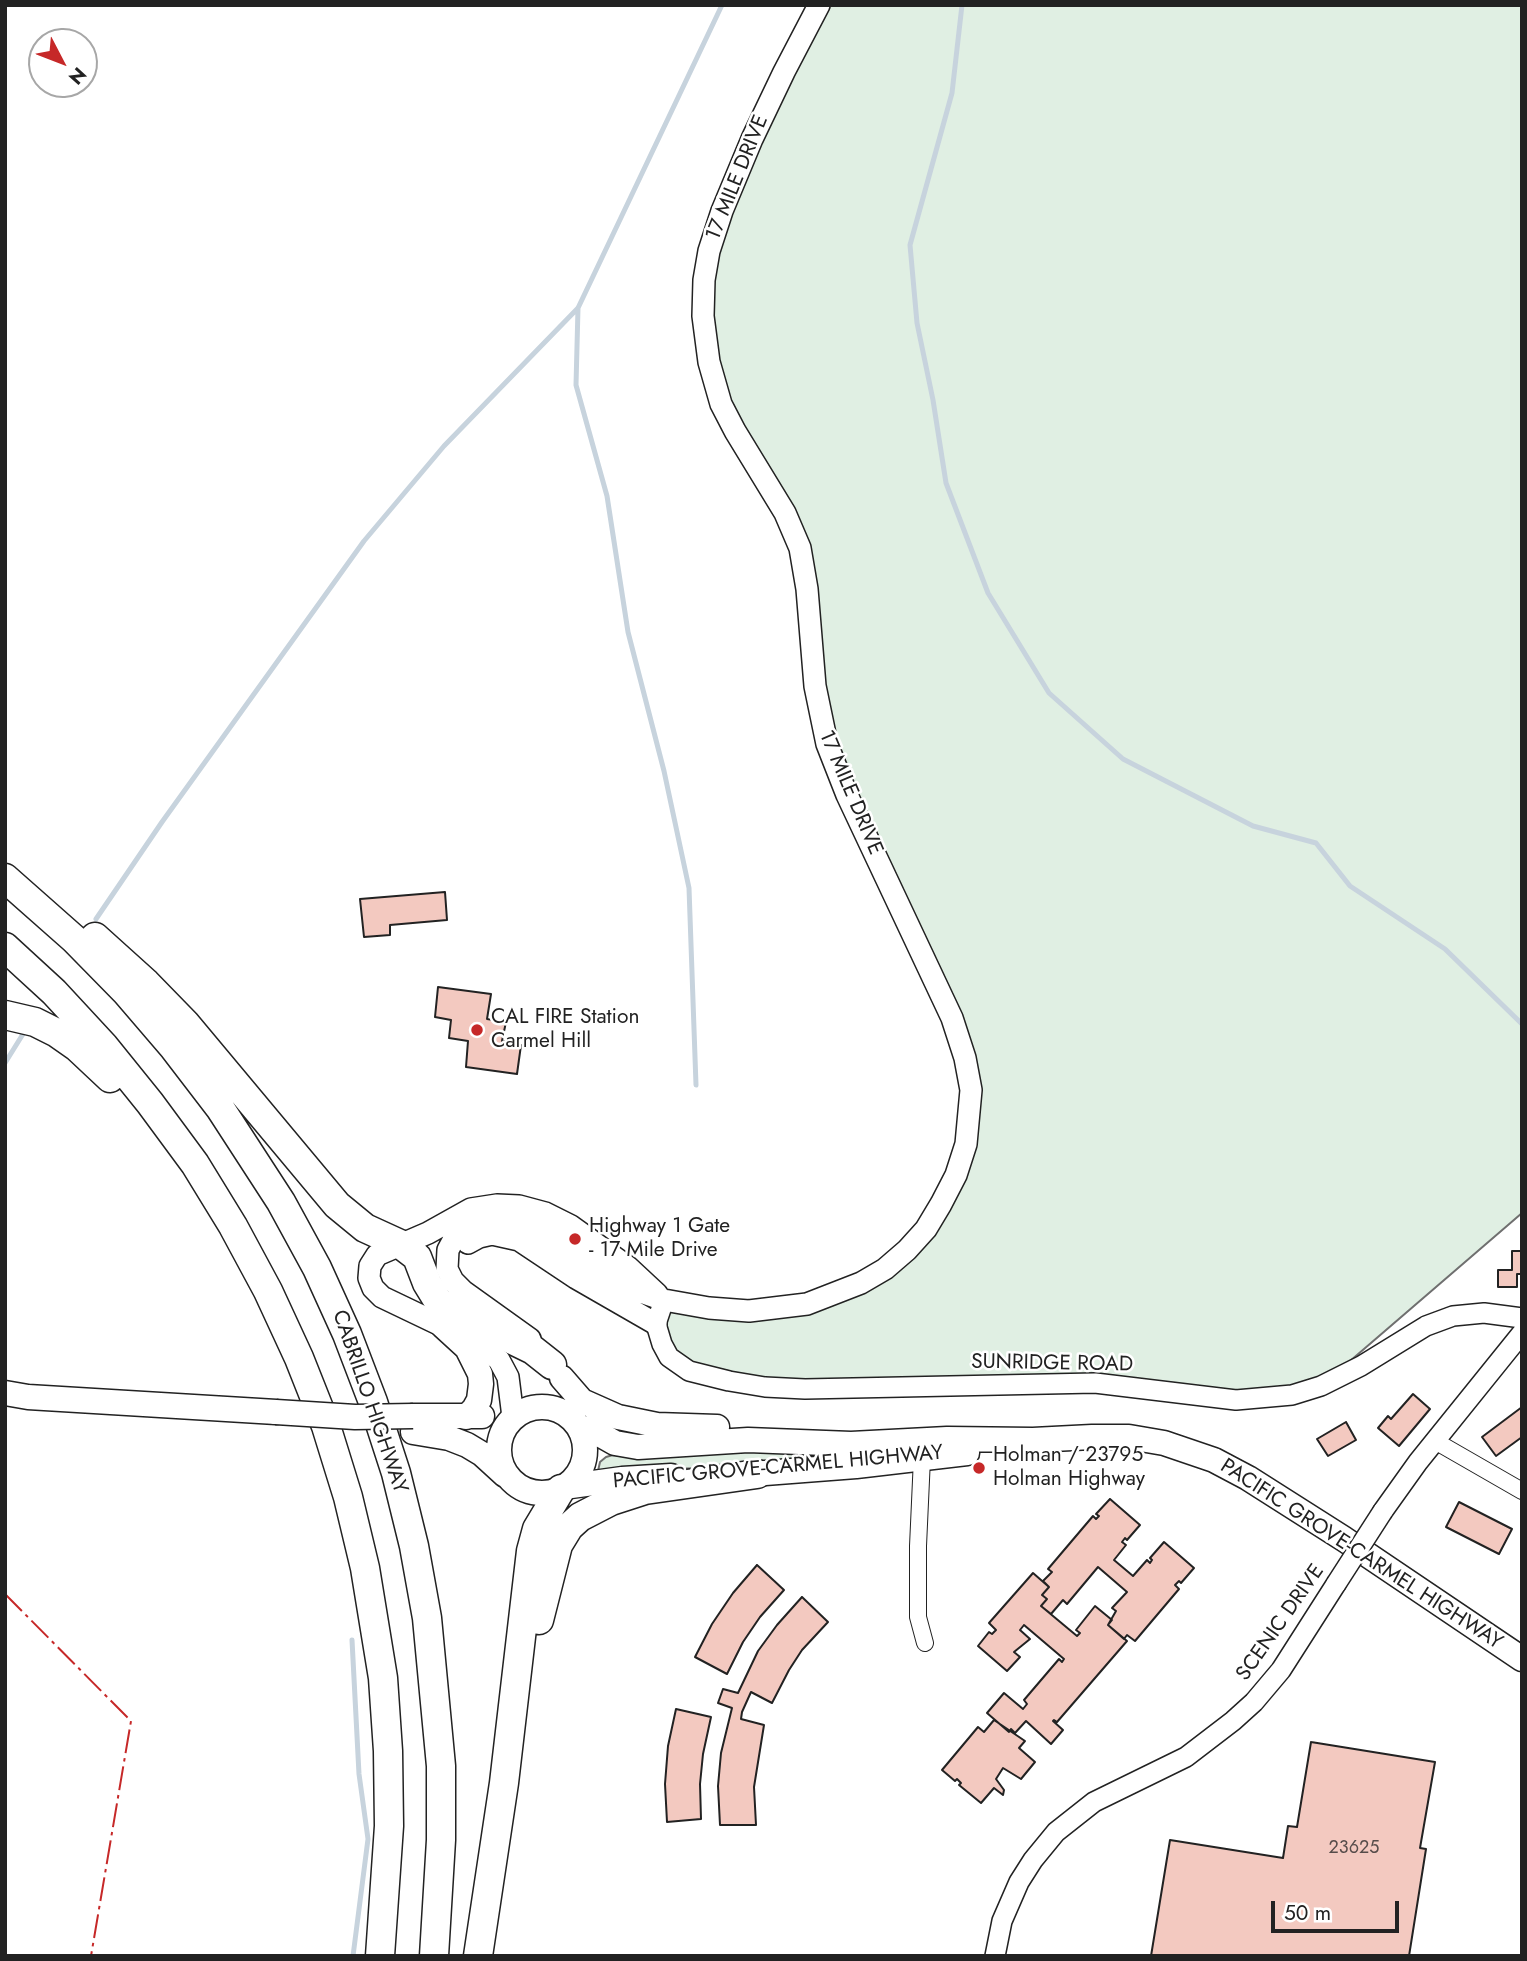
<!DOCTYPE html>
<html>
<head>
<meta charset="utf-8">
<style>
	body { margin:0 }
	#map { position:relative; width:1527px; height:1961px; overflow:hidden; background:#fff; font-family:Jost,sans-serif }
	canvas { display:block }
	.frame { position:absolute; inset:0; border:7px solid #222; pointer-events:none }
	.north { position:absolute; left:28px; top:28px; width:70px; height:70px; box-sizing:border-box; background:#fff; border:2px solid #a7a7a7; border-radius:50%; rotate:132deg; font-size:19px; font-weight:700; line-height:28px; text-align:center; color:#222 }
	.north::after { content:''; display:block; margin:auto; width:24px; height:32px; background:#c62828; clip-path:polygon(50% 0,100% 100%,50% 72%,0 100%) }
	.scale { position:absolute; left:1271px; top:1901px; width:128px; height:32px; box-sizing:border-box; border:4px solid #222; border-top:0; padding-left:9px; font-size:21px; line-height:24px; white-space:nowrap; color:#222; -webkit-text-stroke:5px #fff; paint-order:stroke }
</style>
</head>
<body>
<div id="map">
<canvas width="1527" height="1961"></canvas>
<div class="frame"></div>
<div class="north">N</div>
<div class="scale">50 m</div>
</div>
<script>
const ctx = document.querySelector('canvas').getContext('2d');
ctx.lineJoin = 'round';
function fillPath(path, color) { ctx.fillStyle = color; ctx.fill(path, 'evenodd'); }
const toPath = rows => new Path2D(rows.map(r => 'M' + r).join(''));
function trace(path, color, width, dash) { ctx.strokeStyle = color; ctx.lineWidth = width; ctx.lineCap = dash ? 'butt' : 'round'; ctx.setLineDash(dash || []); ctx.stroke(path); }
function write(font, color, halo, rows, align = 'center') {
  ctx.font = font + ' Jost,sans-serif'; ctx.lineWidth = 5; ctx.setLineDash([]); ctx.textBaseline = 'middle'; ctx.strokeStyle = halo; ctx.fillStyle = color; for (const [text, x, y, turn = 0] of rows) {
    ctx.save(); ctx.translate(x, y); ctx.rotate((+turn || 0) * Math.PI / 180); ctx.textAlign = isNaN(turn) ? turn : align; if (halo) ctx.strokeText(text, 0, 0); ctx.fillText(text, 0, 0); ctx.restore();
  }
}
const green = toPath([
	[819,5,1522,5,1522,1213,1321,1386,1292,1395,1136,1387,805,1389,669,1357,664,1300,749,1311,861,1283,941,1204,971,1090,827,744,800,548,721,404,704,280,819,5],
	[758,1449,851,1457,704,1468,598,1471,600,1462,606,1457,613,1455,642,1458,758,1449]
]);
const stream = toPath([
	[962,5,952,93,910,245,917,323,933,400,946,483,988,593,1049,693,1123,759,1253,826,1316,843,1350,886,1445,949,1522,1024],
	[578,308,576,385,607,496,628,632,664,771,689,888,696,1085],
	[96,919,162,822,364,541,444,446,578,308,722,5],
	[5,1063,23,1034],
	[352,1640,359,1774,368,1839,353,1956]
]);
const building = toPath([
	[445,892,447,920,390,925,390,935,364,937,360,899,445,892],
	[438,987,491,994,487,1019,506,1022,502,1041,521,1045,517,1074,466,1067,468,1041,449,1038,451,1020,435,1017,438,987],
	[1512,1251,1522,1251,1522,1274,1517,1274,1517,1287,1498,1287,1498,1270,1512,1270,1512,1251],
	[1413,1394,1430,1409,1399,1446,1378,1428,1388,1416,1391,1419,1413,1394],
	[1522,1407,1522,1437,1496,1456,1482,1437,1522,1407],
	[1346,1422,1356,1440,1328,1456,1317,1439,1346,1422],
	[1110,1499,1140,1525,1127,1540,1125,1538,1122,1542,1126,1545,1114,1560,1133,1576,1147,1560,1150,1563,1152,1560,1150,1558,1164,1542,1194,1568,1181,1583,1179,1581,1175,1585,1179,1589,1135,1641,1127,1635,1124,1639,1108,1625,1116,1611,1112,1608,1127,1592,1098,1567,1067,1604,1063,1600,1051,1614,1041,1606,1047,1599,1042,1595,1049,1587,1043,1581,1052,1572,1048,1569,1093,1516,1096,1519,1099,1516,1096,1514,1110,1499],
	[1459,1502,1512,1529,1499,1554,1446,1527,1459,1502],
	[757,1565,784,1590,760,1617,743,1642,727,1674,695,1657,712,1624,733,1593,757,1565],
	[1033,1573,1049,1587,1042,1595,1047,1599,1041,1606,1077,1636,1080,1633,1076,1630,1095,1606,1112,1620,1108,1625,1127,1641,1057,1722,1054,1720,1053,1721,1063,1730,1051,1744,1026,1721,1015,1733,1011,1729,1009,1732,987,1713,1004,1693,1023,1709,1027,1704,1024,1700,1059,1659,1062,1662,1064,1659,1024,1625,1020,1630,1030,1639,1014,1652,1020,1657,1007,1671,978,1646,989,1632,992,1634,996,1630,989,1623,1033,1573],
	[802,1597,828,1622,802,1650,789,1670,772,1703,751,1692,742,1712,741,1719,764,1725,754,1787,756,1825,720,1825,718,1786,721,1753,732,1708,718,1703,723,1689,738,1693,758,1651,777,1625,802,1597],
	[676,1709,711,1717,703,1754,700,1784,701,1819,667,1822,665,1784,668,1746,676,1709],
	[994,1720,1025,1741,1019,1748,1035,1762,1021,1779,1003,1768,996,1779,1004,1790,1003,1795,994,1788,981,1803,959,1785,961,1783,957,1779,955,1781,942,1770,978,1727,984,1732,994,1720],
	[1311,1742,1435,1762,1420,1848,1426,1849,1409,1956,1151,1956,1170,1840,1283,1858,1288,1826,1297,1827,1311,1742]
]);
const minor = toPath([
	[1435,1441,1522,1491],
	[922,1458,918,1546,918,1617,925,1643]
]);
const tertiary = toPath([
	[664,1300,656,1324,662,1344,669,1357,689,1371,729,1381,765,1387,805,1389,1095,1383,1236,1400,1292,1395,1321,1386,1361,1366,1426,1326,1453,1316,1484,1313,1522,1318],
	[1383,1511,1418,1462,1522,1333],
	[995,1956,1002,1921,1019,1882,1033,1860,1056,1832,1094,1802,1186,1757,1233,1721,1254,1702,1281,1670,1336,1584]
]);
const secondary = toPath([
	[468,1243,479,1237,492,1234,519,1240,576,1278,656,1324],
	[530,1339,463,1291,453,1281,447,1269,448,1250,455,1237,467,1227,492,1220,525,1223,542,1232,627,1287,664,1300,709,1308,749,1311,807,1304,861,1283,885,1269,907,1250,926,1229,941,1204,956,1175,966,1144,971,1090,965,1058,952,1018,847,795,827,744,815,686,807,589,800,548,785,513,735,431,721,404,709,362,703,316,704,280,709,251,722,211,752,139,784,72,819,5],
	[513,1417,508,1377,499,1360,476,1342,382,1297,373,1288,369,1278,370,1266,377,1255,428,1233,471,1209,497,1205,519,1206,545,1213,571,1226,628,1267,657,1294]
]);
const primary = toPath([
	[443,1326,467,1348,480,1374,481,1384,479,1400,474,1409,466,1417],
	[562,1378,582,1401,618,1417,657,1425,717,1427],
	[5,1393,28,1397,276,1412],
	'499 1450a43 43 0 1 1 86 0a43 43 0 1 1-86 0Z',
	[413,1416,482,1416],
	[579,1427,592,1430,615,1443,638,1447,748,1440,851,1444,947,1439,1033,1440,1092,1437,1129,1437,1164,1443,1214,1460,1248,1478,1344,1539,1522,1659],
	[413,1432,449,1438,467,1445,482,1454,505,1475],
	[739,1475,856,1466,967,1453],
	[564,1487,622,1479,671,1476]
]);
const motorway = toPath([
	[5,878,74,939,126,992,174,1048,220,1108,281,1202,317,1268,347,1334,373,1402,396,1473,414,1546,427,1618,441,1766,441,1840,434,1956],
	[95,937,146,983,185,1023,337,1205,365,1228,400,1244,417,1257,427,1283,438,1301,455,1312,533,1350,552,1365],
	[5,947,54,992,104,1046,150,1103,195,1164,233,1226,268,1291,299,1358,326,1426,348,1497,365,1568,383,1678,388,1751,389,1826,380,1956],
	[5,1015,35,1022,57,1033,77,1047,110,1078],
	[539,1620,558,1545,569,1527,580,1517,611,1501,645,1490,757,1474],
	[478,1956,504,1783,531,1551,537,1529,561,1489]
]);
const tertiaryBridge = toPath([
	[1336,1584,1383,1511]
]);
const primaryBridge = toPath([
	[276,1412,355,1417,413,1416]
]);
const power = toPath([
	[5,1594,131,1721,91,1956]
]);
const markers = [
	[477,1030,7,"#c62828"],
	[575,1239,7,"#c62828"],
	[979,1468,7,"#c62828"]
];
const numberNames = [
	["23625",1354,1849]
];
const streetNames = [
	["17 MILE DRIVE",738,178,-68],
	["17 MILE DRIVE",850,793,67],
	["SUNRIDGE ROAD",1052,1364,1],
	["CABRILLO HIGHWAY",369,1402,71],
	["PACIFIC GROVE-CARMEL HIGHWAY",778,1468,-5],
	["PACIFIC GROVE-CARMEL HIGHWAY",1361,1555,33],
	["SCENIC DRIVE",1281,1623,-55]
];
const poiNames = [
	["CAL FIRE Station",491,1018],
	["Carmel Hill",491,1042],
	["Highway 1 Gate",589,1227],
	["- 17 Mile Drive",589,1251],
	["Holman / 23795",993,1456],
	["Holman Highway",993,1480]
];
fillPath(green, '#e0efe3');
trace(green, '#6f6f6f', 2);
trace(stream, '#c7d3dd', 5);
fillPath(building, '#f3c9c0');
trace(building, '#222', 2);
trace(minor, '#222', 18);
trace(tertiary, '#222', 22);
trace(secondary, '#222', 24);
trace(primary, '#222', 27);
trace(motorway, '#222', 31);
trace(minor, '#fff', 16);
trace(tertiary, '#fff', 19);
trace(secondary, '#fff', 21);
trace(primary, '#fff', 24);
trace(motorway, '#fff', 28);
trace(tertiaryBridge, '#222', 22, []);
trace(primaryBridge, '#222', 27, []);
trace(tertiaryBridge, '#fff', 19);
trace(primaryBridge, '#fff', 24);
trace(power, '#c62828', 2, [24, 5, 3.5, 5]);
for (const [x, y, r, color] of markers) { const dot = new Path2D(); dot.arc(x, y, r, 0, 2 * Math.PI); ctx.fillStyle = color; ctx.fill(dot); trace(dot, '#fff', 2.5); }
write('18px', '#564c4a', null, numberNames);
write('21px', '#222', '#fff', streetNames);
write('21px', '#222', '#fff', poiNames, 'left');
</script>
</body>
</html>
